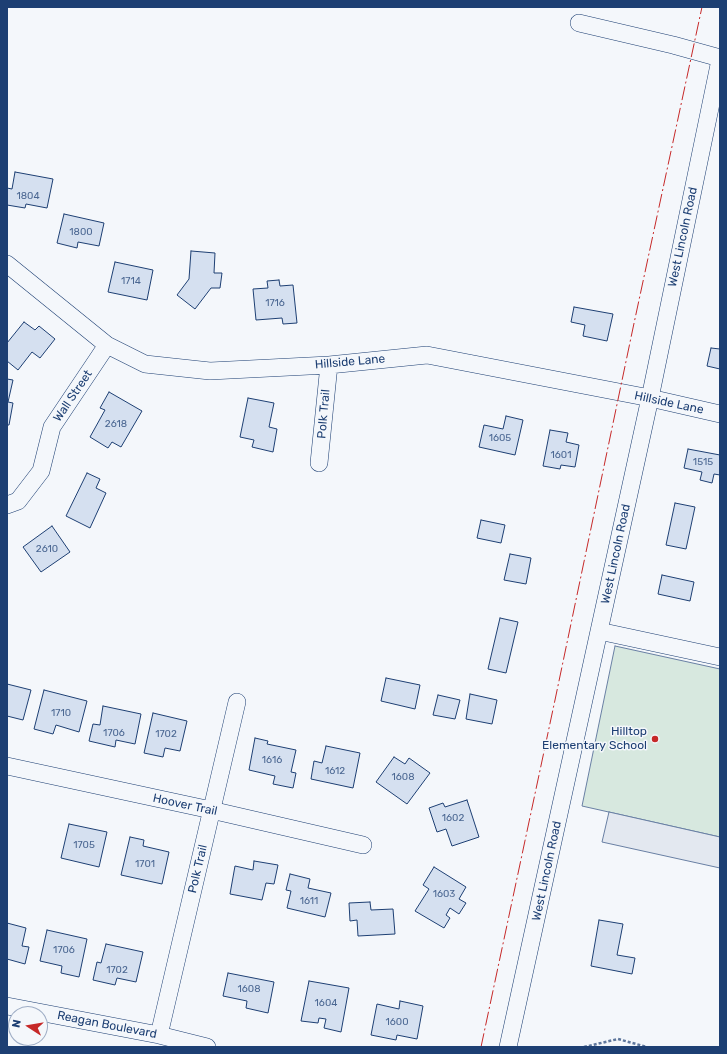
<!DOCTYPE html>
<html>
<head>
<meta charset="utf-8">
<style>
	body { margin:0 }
	#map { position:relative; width:727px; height:1054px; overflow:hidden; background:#f4f7fb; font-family:Rubik,sans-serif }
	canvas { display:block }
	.frame { position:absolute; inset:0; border:8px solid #1d3f73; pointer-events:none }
	.north { position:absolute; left:8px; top:1006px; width:40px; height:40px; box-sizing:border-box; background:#f4f7fb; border:1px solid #9eadc5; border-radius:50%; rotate:282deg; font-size:11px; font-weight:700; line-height:16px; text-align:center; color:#1d3f73 }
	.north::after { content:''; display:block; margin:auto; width:14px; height:18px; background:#c62828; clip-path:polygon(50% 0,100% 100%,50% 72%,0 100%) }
</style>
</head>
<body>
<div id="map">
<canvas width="727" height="1054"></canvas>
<div class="frame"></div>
<div class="north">N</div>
</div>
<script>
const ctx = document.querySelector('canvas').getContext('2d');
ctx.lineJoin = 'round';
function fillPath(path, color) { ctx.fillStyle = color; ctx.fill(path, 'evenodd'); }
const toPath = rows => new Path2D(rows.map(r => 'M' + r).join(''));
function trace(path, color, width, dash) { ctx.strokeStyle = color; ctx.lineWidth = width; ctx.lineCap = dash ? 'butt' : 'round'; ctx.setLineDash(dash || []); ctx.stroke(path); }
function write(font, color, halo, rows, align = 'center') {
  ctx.font = font + ' Rubik,sans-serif'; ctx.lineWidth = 3; ctx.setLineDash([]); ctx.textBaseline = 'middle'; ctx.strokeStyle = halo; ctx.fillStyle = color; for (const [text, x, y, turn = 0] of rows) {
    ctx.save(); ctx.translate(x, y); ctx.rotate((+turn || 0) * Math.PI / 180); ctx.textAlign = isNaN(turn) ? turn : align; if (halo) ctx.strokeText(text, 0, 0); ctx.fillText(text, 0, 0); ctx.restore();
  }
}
const green = toPath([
	[615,646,720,669,720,837,582,806,615,646]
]);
const parking = toPath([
	[609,812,720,837,720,868,602,842,609,812]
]);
const building = toPath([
	[15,172,53,179,47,208,26,204,25,208,7,205,7,188,12,189,15,172],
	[64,214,104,223,99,246,78,242,77,248,57,243,64,214],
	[191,251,215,253,214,273,222,273,220,288,211,288,195,309,177,295,189,279,191,251],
	[115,262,153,270,147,300,108,292,115,262],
	[279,280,280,286,293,285,297,323,283,324,282,318,256,320,253,289,268,288,267,281,279,280],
	[574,307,613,314,607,341,583,336,585,325,571,322,574,307],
	[24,322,35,330,39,326,55,339,40,358,32,352,18,370,7,361,7,343,24,322],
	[711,348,720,349,720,369,707,366,711,348],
	[7,379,13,380,8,402,13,403,9,425,7,425,7,379],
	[109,392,142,411,121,447,112,442,108,448,90,437,105,410,100,408,109,392],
	[248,398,274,403,269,427,277,429,273,452,252,447,254,440,240,437,248,398],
	[506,416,523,420,515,455,479,447,484,425,503,429,506,416],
	[550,430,568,433,566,442,579,445,575,467,561,465,560,469,543,466,550,430],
	[688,449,720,455,720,475,714,474,712,483,700,480,702,472,684,468,688,449],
	[87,473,100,479,96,488,106,493,90,528,66,516,87,473],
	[675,503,695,507,686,549,666,545,675,503],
	[481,520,505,525,501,543,477,538,481,520],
	[52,526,70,552,41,572,23,547,52,526],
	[510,554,531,558,526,584,504,580,510,554],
	[662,575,694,582,690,601,658,594,662,575],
	[500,618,518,622,506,673,488,669,500,618],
	[386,678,420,685,415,709,381,701,386,678],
	[7,684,31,690,23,720,7,716,7,684],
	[44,690,87,701,79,732,56,725,53,734,34,729,44,690],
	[470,694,497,700,492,724,466,719,470,694],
	[438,695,460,700,455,719,433,715,438,695],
	[103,706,141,714,135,744,116,740,115,747,89,741,93,724,100,725,103,706],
	[153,713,187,721,180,751,165,748,163,757,144,753,153,713],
	[255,738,268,741,267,744,296,750,291,772,296,773,293,788,273,784,275,776,249,770,255,738],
	[326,746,360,753,353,788,311,779,314,761,322,763,326,746],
	[394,757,405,764,409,758,430,773,407,804,376,782,394,757],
	[467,800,479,837,452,846,446,829,437,832,429,808,443,803,445,807,467,800],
	[69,824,107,832,99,867,61,858,69,824],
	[130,837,144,840,143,846,169,852,162,884,121,875,130,837],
	[254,861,278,865,274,884,266,883,262,900,230,894,235,866,253,870,254,861],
	[434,867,466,887,459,899,466,903,459,914,450,908,446,915,450,918,444,928,415,911,429,889,423,885,434,867],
	[290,874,310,879,308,888,331,893,325,917,287,908,291,891,286,890,290,874],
	[370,902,371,910,393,909,395,934,358,936,357,920,350,921,349,903,370,902],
	[599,920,623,924,617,955,635,958,632,974,591,966,599,920],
	[7,923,26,928,22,946,29,947,25,964,7,959,7,923],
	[47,930,87,939,79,977,61,973,62,966,40,961,47,930],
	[106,944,143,952,136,982,117,978,115,985,93,980,97,962,101,963,106,944],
	[228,973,274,982,268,1013,246,1008,247,1001,223,996,228,973],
	[309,981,349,988,341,1032,324,1028,326,1019,319,1018,318,1023,301,1021,309,981],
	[400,1001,423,1006,417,1039,397,1035,396,1040,371,1035,377,1004,399,1009,400,1001]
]);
const path = toPath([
	[584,1047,618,1039,647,1047]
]);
const minor = toPath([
	[579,23,673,45,720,58],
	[7,264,107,345,145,364,210,371,329,365,427,355,650,398,720,414],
	[319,463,329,365],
	[7,505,18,501,41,471,52,427,107,345],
	[599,631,720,657],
	[7,766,211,810,363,845],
	[7,1006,159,1035,207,1047],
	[159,1035,237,702],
	[508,1047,650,398,720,60]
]);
const power = toPath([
	[481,1047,555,700,633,328,702,7]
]);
const markers = [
	[655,739,4,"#c62828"]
];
const numberNames = [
	["1804",28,196],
	["1800",81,232],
	["1714",131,281],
	["1716",275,303],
	["2618",116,424],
	["1605",500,438],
	["1601",561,455],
	["1515",703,462],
	["2610",47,549],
	["1710",61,713],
	["1706",114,733],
	["1702",166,734],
	["1616",272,760],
	["1612",335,771],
	["1608",403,777],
	["1602",453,818],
	["1705",84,845],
	["1701",145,864],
	["1603",444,894],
	["1611",309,901],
	["1706",64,950],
	["1702",117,970],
	["1608",249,989],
	["1604",326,1003],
	["1600",397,1022]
];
const streetNames = [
	["West Lincoln Road",683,237,-78],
	["Hillside Lane",350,362,-5],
	["Wall Street",73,396,-56],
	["Hillside Lane",669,403,12],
	["Polk Trail",324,414,-85],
	["West Lincoln Road",616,554,-78],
	["Hoover Trail",185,805,12],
	["Polk Trail",198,869,-77],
	["West Lincoln Road",547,871,-78],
	["Reagan Boulevard",107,1025,11]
];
const poiNames = [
	["Hilltop",647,732],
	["Elementary School",647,746]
];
fillPath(green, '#d7e8df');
trace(green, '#687fa3', 1);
fillPath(parking, '#e3e8f0');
trace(parking, '#687fa3', 1);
fillPath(building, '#d5e0f0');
trace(building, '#1d3f73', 1);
trace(minor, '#1d3f73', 18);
trace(path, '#5e769c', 2.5, [3, 2]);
trace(minor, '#f4f7fb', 17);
trace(power, '#c62828', 1, [14, 3, 2, 3]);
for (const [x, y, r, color] of markers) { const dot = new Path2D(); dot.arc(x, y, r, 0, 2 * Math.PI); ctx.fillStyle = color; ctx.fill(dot); trace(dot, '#f4f7fb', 1.5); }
write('10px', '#4b6792', null, numberNames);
write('12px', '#1d3f73', '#f4f7fb', streetNames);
write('12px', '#1d3f73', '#f4f7fb', poiNames, 'right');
</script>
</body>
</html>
